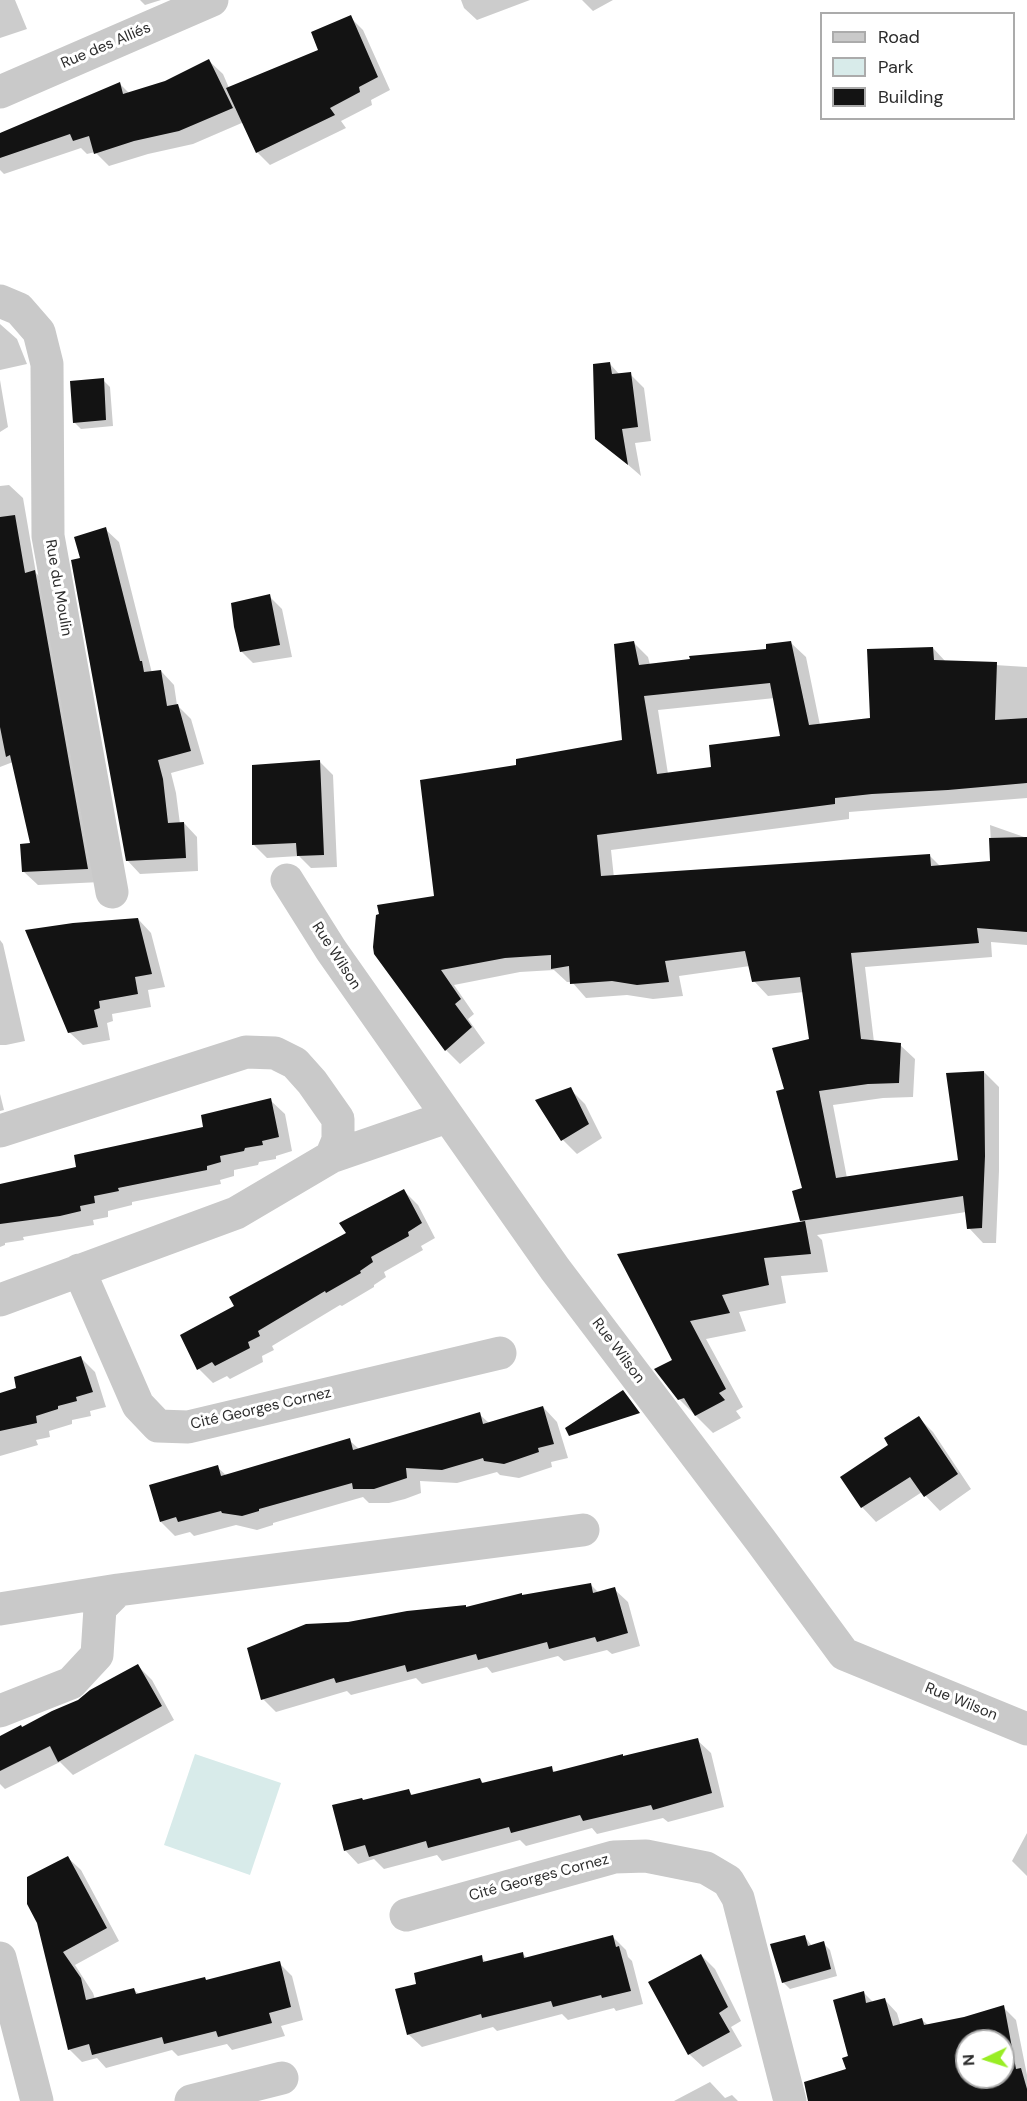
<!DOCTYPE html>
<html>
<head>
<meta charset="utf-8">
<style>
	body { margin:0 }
	#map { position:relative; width:1027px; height:2101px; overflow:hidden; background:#fff; font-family:"DM Sans",sans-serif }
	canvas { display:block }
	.legend { position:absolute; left:820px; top:12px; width:195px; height:108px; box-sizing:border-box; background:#fff; border:2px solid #ababab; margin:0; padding:8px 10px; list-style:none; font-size:18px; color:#2c2c2c }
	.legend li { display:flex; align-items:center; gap:12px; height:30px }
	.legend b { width:30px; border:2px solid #ababab }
	.north { position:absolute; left:955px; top:2029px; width:60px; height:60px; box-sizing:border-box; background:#fff; border:2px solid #ababab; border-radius:50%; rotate:266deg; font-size:16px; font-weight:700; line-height:24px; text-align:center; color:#2c2c2c }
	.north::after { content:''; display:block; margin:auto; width:21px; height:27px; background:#99ed24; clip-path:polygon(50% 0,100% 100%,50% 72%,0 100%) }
</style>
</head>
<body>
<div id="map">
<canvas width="1027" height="2101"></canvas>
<ul class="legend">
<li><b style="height:8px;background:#c9c9c9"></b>Road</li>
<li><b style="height:16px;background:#d8ebea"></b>Park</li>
<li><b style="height:16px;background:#131313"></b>Building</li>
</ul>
<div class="north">N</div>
</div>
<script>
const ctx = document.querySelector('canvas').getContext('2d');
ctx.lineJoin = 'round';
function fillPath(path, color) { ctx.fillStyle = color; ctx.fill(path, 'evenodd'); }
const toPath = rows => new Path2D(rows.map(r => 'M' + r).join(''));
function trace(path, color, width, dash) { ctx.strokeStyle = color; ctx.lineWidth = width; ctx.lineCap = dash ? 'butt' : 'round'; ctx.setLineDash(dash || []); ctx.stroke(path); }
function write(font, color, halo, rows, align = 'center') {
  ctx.font = font + ' "DM Sans",sans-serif'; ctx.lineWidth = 6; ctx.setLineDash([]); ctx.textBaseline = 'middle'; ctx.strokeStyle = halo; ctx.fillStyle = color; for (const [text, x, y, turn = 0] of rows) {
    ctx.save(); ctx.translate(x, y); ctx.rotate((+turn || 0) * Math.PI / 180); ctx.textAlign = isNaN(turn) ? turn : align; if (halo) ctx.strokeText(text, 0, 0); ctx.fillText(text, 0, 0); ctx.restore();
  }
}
const green = toPath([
	[195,1754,281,1783,250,1875,164,1845]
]);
const shadow = toPath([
	[0,0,15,0,27,29,0,38],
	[140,0,161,0,145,5],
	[461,0,530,0,477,20,464,8],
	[582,0,613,0,593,11],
	[350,17,363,30,390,90,371,100,372,105,341,121,346,128,270,165,257,152,244,122,193,144,148,154,109,166,95,152,87,154,81,148,4,174,0,170,0,134,120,84,129,93,166,83,209,61,223,74,229,88,320,50],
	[0,324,17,339,27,364,0,370],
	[610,364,620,375,630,374,644,388,651,441,635,443,641,476,597,438],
	[0,380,8,427,0,432],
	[103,380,110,387,113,426,81,429,74,422],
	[9,485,23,498,36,573,48,585,101,882,38,885,24,872,32,845,13,762,0,767,0,486],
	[105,529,119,542,152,673,161,671,174,685,177,705,191,719,204,764,171,773,176,793,180,824,184,823,197,837,198,871,140,874,127,860,81,559],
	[270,597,282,609,292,657,253,663,241,651],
	[634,643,648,657,650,665,768,650,791,643,806,657,820,725,871,719,933,648,946,662,1027,667,1027,798,849,812,849,819,611,850,614,878,930,856,941,867,992,862,990,825,1027,838,1027,945,991,942,992,957,865,967,874,1042,900,1045,915,1059,913,1097,883,1098,833,1105,847,1178,959,1161,984,1072,999,1087,999,1171,996,1243,983,1243,969,1228,966,1212,817,1235,822,1240,828,1272,781,1276,786,1303,739,1312,746,1331,706,1339,743,1407,736,1411,741,1418,713,1433,679,1399,674,1360,619,1255,804,1223,801,1220,804,1190,786,1090,811,1040,804,992,768,996,754,981,750,966,679,976,683,996,653,999,627,995,586,998,572,982,567,982,554,970,520,972,454,985,474,1014,468,1019,485,1043,460,1064,446,1050,436,897,517,767,624,742],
	[775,698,782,737,713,768,668,774,658,710],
	[320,762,333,775,337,867,311,868,299,856,267,858,254,845],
	[138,919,151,933,165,987,148,990,151,1007,112,1014,113,1021,107,1023,110,1040,83,1045,69,1032],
	[0,940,3,944,25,1041,6,1045,0,1045],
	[570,1089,585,1104,602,1138,577,1154,563,1140],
	[0,1094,4,1110,0,1111],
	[270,1100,285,1114,292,1151,276,1156,276,1159,259,1162,258,1165,234,1170,234,1176,220,1180,221,1184,132,1202,132,1205,108,1211,108,1217,93,1220,94,1225,23,1237,24,1240,5,1243,5,1245,0,1247,0,1185,78,1168,204,1128],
	[404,1191,418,1205,435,1238,421,1246,423,1250,384,1272,386,1277,374,1285,374,1287,342,1306,340,1305,272,1346,274,1350,262,1356,263,1362,230,1379,227,1376,213,1383,199,1369,236,1307,348,1234],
	[81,1358,95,1372,106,1407,90,1411,91,1416,72,1420,72,1424,49,1431,50,1437,36,1440,38,1445,0,1456,0,1394,18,1389],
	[543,1407,557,1422,568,1458,551,1462,552,1467,519,1478,500,1475,497,1472,457,1483,420,1481,421,1493,405,1499,389,1503,369,1503,363,1497,273,1523,273,1525,257,1530,236,1525,194,1536,190,1532,175,1536,161,1522,217,1467,227,1476,349,1440,359,1449,479,1414,489,1423],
	[919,1418,933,1432,971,1489,940,1511,922,1492,876,1522,862,1507,842,1478,890,1446],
	[591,1585,599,1593,614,1589,628,1602,640,1646,612,1654,607,1650,564,1661,558,1656,492,1673,487,1667,422,1684,416,1678,351,1695,347,1691,276,1712,263,1699,348,1624,467,1608],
	[138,1666,152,1680,174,1720,73,1775,60,1762,5,1789,0,1784,0,1738,79,1702],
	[697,1740,711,1753,724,1807,668,1822,663,1818,597,1834,592,1828,526,1846,520,1840,442,1861,437,1855,384,1869,374,1859,358,1864,345,1850,363,1802,409,1791,413,1796,480,1779,484,1784,551,1768,556,1773],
	[1027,1833,1027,1876,1012,1861],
	[67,1857,81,1870,119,1941,75,1965,93,1993,95,1999,133,1989,139,1994,205,1979,207,1981,279,1963,292,1976,303,2020,281,2026,285,2036,232,2050,227,2044,178,2056,172,2050,106,2068,97,2058,82,2062,69,2049,39,1923],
	[613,1937,626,1950,628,1957,632,1961,643,2004,616,2011,614,2008,568,2020,562,2014,497,2031,493,2027,422,2047,408,2034,418,1985,481,1957,487,1963,523,1954,528,1959],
	[805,1937,812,1946,823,1943,830,1950,837,1976,790,1989,783,1982],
	[701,1955,715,1969,741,2021,731,2027,742,2046,703,2067,689,2054],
	[864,1993,874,2003,885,2000,897,2013,901,2026,921,2019,928,2025,964,2019,1003,2007,1016,2020,1027,2075,1027,2101,817,2101,848,2070],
	[967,2041,1003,2041,1003,2077,967,2077],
	[710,2082,725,2098,732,2095,738,2101,674,2101]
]);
const building = toPath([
	[351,15,378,77,359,87,360,92,330,108,335,115,256,153,226,88,318,50,311,32],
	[209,59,233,108,179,131,134,141,94,154,89,136,73,141,70,134,0,158,0,133,120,82,123,94,165,81],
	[610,362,612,374,631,372,638,427,622,429,628,465,595,439,593,364],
	[104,378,106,420,73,423,70,381],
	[15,515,25,573,35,570,88,869,22,872,20,844,30,843,10,755,6,757,0,727,0,517],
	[106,527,140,661,142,661,144,672,161,670,167,706,178,704,191,751,158,760,163,779,168,823,184,822,186,858,126,861,71,560,80,558,74,537],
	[270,594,280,645,240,652,234,627,231,603],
	[634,641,639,665,690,659,689,656,766,649,766,644,791,641,809,725,870,718,867,649,933,647,934,660,997,662,995,720,1027,718,1027,783,948,790,872,794,835,798,835,804,597,835,601,876,930,854,931,866,990,861,989,838,1027,837,1027,932,977,928,979,943,851,953,861,1039,901,1043,899,1083,868,1084,819,1091,836,1178,958,1160,946,1073,984,1071,985,1156,982,1228,967,1229,963,1196,800,1221,792,1191,802,1188,776,1091,784,1089,772,1048,809,1039,800,977,752,982,745,951,665,961,669,982,637,985,612,981,570,984,569,966,551,969,551,955,505,958,441,970,461,999,455,1004,472,1027,445,1051,374,954,373,947,376,915,379,914,377,905,434,896,420,780,516,765,516,759,622,740,614,644],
	[770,683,780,736,709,745,711,767,657,774,644,696],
	[320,760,324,855,297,856,296,843,252,845,252,765],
	[138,918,152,974,135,977,138,994,99,1001,100,1008,94,1010,98,1027,68,1033,25,930,73,923],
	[571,1087,589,1124,561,1141,535,1100],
	[271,1098,279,1137,262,1141,263,1145,245,1148,244,1151,220,1156,221,1162,207,1166,207,1170,118,1188,119,1191,94,1196,95,1203,80,1206,81,1211,60,1216,0,1224,0,1184,76,1167,74,1155,203,1127,201,1115],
	[404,1189,422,1223,408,1232,409,1236,371,1257,373,1262,360,1271,361,1273,326,1293,325,1291,258,1331,260,1336,248,1342,250,1348,215,1366,212,1362,197,1370,180,1335,234,1306,229,1297,346,1233,339,1223],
	[805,1221,811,1254,764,1258,769,1285,722,1295,730,1313,690,1321,726,1389,719,1393,725,1400,695,1416,684,1398,678,1400,654,1369,672,1360,617,1254],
	[81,1356,93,1392,76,1397,77,1401,58,1406,58,1409,36,1416,37,1423,0,1431,0,1393,16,1388,14,1377],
	[623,1390,640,1413,569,1436,565,1428],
	[543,1406,554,1444,538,1448,539,1452,504,1464,484,1461,483,1458,442,1470,406,1468,407,1478,374,1489,353,1489,352,1483,259,1509,259,1511,242,1516,222,1513,221,1511,178,1522,176,1517,160,1522,149,1485,218,1465,221,1476,350,1438,353,1450,480,1412,483,1424],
	[919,1416,958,1474,924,1497,910,1477,861,1508,840,1477,888,1445,884,1438],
	[591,1583,593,1593,615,1587,628,1633,597,1642,595,1637,549,1649,547,1642,478,1660,476,1654,407,1672,405,1665,336,1683,334,1678,261,1700,247,1648,306,1624,348,1622,407,1611,466,1605,466,1607,522,1593,522,1595],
	[138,1664,162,1706,58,1762,50,1746,0,1771,0,1736,21,1725,22,1727,52,1711,78,1700,90,1690],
	[698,1738,712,1793,653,1810,651,1805,583,1821,580,1815,511,1833,509,1827,428,1848,426,1841,369,1857,365,1845,344,1851,332,1805,362,1798,363,1800,409,1789,411,1795,480,1778,482,1783,552,1766,553,1772,623,1754,623,1756],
	[68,1856,107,1928,63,1952,81,1978,86,2000,134,1988,136,1994,205,1977,206,1980,280,1961,291,2007,269,2013,272,2023,218,2037,216,2031,164,2044,162,2037,92,2055,89,2044,68,2050,37,1923,27,1904,27,1877],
	[613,1935,616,1947,619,1946,631,1991,602,1998,601,1995,553,2007,551,2001,482,2018,481,2014,407,2035,395,1989,416,1984,414,1973,482,1955,483,1962,523,1952,524,1958],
	[805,1935,808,1946,824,1941,831,1969,782,1983,770,1944],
	[701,1954,728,2007,719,2013,730,2032,688,2055,648,1982],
	[864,1991,866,2003,885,1998,893,2026,922,2018,924,2025,964,2017,1004,2005,1016,2069,1021,2068,1027,2089,1027,2101,808,2101,804,2082,846,2069,842,2058,848,2056,833,2000],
	[967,2041,1003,2041,1003,2077,967,2077]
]);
const minor = toPath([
	[0,92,212,0],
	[0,301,19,309,39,332,47,364,48,536,112,892],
	[287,880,331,950,555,1269,761,1541,844,1654,1027,1729],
	[0,1131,246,1052,275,1053,295,1063,312,1082,338,1119,338,1140,331,1157],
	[79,1270,138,1405,158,1426,188,1427,500,1353],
	[0,1300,236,1213,331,1157,447,1117],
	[0,1609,118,1590],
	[0,1711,71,1683,97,1655,100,1608,118,1590,583,1530],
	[406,1915,614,1857,646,1856,706,1868,728,1881,738,1898,790,2101],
	[0,1958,37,2101],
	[191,2101,282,2078]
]);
const streetNames = [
	["Rue des Alliés",106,46,-23],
	["Rue du Moulin",58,588,80],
	["Rue Wilson",336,956,57],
	["Rue Wilson",618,1351,53],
	["Cité Georges Cornez",261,1409,-13],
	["Rue Wilson",961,1702,22],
	["Cité Georges Cornez",539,1878,-15]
];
fillPath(green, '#d8ebea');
fillPath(shadow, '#0003');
fillPath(building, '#131313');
trace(minor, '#c9c9c9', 33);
write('15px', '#2c2c2c', '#fff', streetNames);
</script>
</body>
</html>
